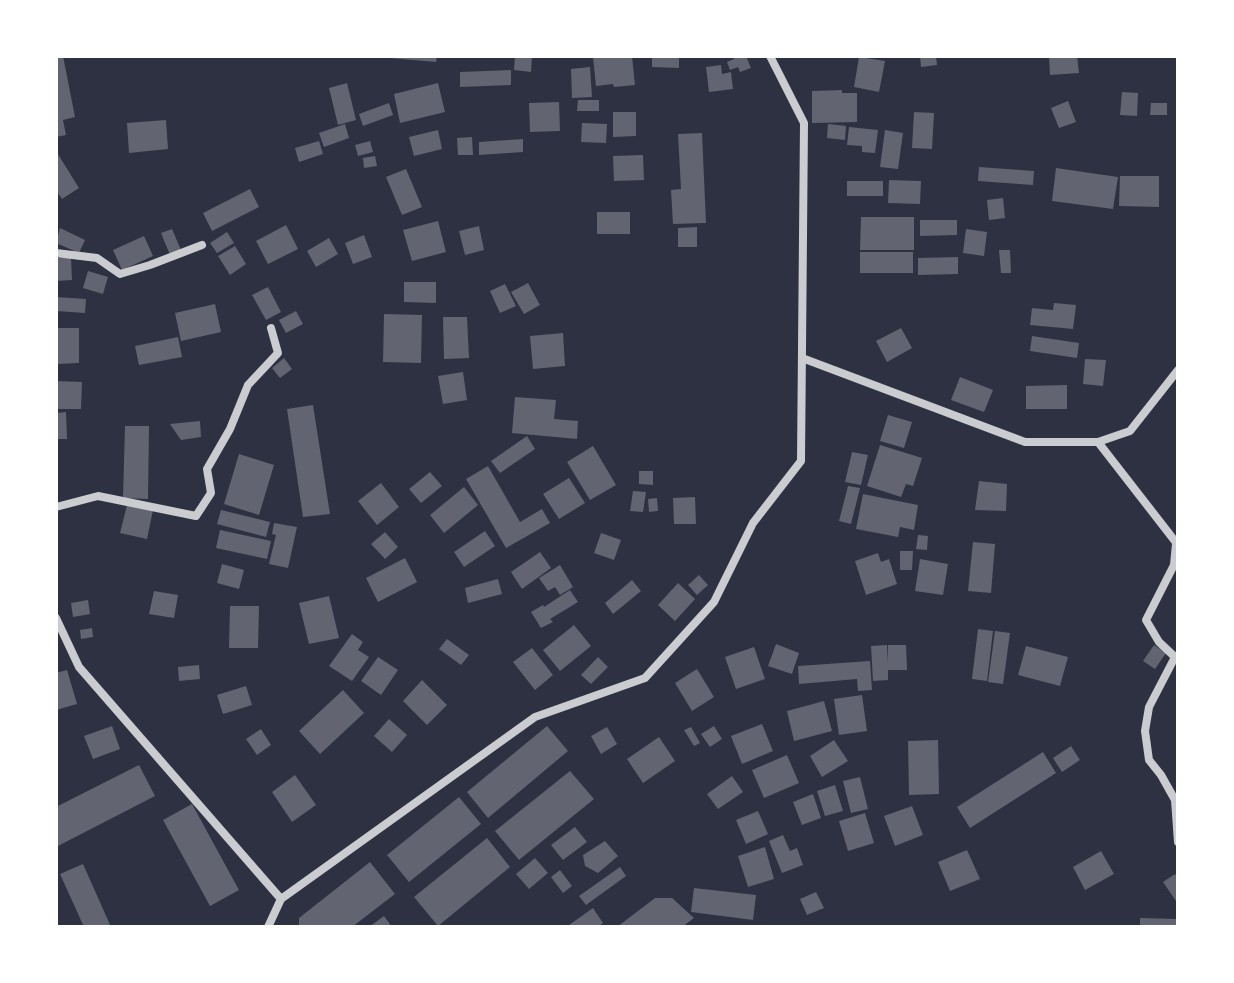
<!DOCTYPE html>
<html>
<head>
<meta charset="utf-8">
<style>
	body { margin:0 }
	#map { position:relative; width:1234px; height:983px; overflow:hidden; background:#2d3142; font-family:Cabin,sans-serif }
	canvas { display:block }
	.frame { position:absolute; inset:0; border:58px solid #fff; pointer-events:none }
</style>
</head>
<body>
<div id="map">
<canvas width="1234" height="983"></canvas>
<div class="frame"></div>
</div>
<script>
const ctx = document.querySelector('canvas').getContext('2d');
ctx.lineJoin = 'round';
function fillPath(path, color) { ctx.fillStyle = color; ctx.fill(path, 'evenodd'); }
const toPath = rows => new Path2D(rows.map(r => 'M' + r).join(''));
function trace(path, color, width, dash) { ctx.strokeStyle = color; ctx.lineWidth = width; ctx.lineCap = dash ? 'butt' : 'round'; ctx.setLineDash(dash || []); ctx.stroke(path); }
const building = toPath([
	[56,56,63,56,75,117,63,120,66,135,56,137],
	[391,56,437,56,436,62,390,58],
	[515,56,532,57,531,72,514,70],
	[603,56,632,56,635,85,614,87,613,84,596,86,593,57],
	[652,56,679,56,679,68,652,67],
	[733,56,746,56,751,68,740,72,738,67,730,70,727,62,734,59],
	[920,56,936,56,937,65,921,67],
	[1077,56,1079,73,1050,75,1049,57],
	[859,57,885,61,879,92,854,87],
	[721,65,722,74,731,72,733,89,709,92,706,67],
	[590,67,592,97,572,98,571,69],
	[511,70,511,85,460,87,460,72],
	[347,83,356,120,338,125,329,88],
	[438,83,445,112,400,123,394,94],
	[842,90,842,93,857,93,857,122,812,123,812,91],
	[1122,92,1138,93,1137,116,1120,115],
	[578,100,599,100,599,111,577,111],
	[1068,101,1076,122,1059,128,1051,108],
	[559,102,560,131,530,132,529,103],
	[389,103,393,115,363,126,359,114],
	[1151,103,1167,103,1167,115,1150,115],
	[613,112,636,112,636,136,613,137],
	[914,112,934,113,932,149,912,148],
	[166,120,168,149,129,153,127,123],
	[582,123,607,124,606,143,581,142],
	[345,124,349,138,324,147,319,133],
	[828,124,846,126,845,140,827,138],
	[849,127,878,130,875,153,862,152,862,146,847,145],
	[438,130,442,149,414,156,409,137],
	[885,130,903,133,898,169,880,167],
	[702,133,706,223,673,224,671,190,681,189,678,134],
	[472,137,473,155,458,155,457,138],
	[523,139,523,152,479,155,479,142],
	[319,141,323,154,299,162,295,148],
	[370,141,373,152,358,156,355,145],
	[56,151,79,188,62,199,56,190],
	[643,155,644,180,614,181,613,156],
	[375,156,377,166,364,168,363,158],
	[979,167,1034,171,1033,185,978,181],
	[1056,168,1118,177,1113,209,1052,201],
	[406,169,422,207,402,215,386,177],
	[1120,176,1159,176,1159,207,1119,206],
	[889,180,921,181,920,204,888,203],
	[847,181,883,181,883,196,847,196],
	[250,189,259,207,212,231,203,213],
	[1003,198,1005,218,989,220,987,200],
	[597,212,630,212,630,234,597,234],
	[861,217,914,217,914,250,860,250],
	[920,220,957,220,957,235,920,236],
	[438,221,446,252,412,261,403,230],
	[286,225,298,249,268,264,256,241],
	[479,226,484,250,465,255,459,231],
	[697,227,697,247,678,247,678,228],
	[60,228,85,240,79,253,56,243],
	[172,229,181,250,170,255,161,233],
	[966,229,987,232,984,256,963,253],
	[227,232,234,243,217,253,210,243],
	[364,235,372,257,353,264,345,243],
	[144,236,153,256,122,270,113,250],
	[329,238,338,254,316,267,307,251],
	[235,246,246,264,230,275,218,256],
	[999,250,1010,250,1011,273,1001,273],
	[860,252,913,252,913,273,860,273],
	[71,257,72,280,56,281,56,258],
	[958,257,958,274,918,275,918,258],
	[88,271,108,277,103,294,83,288],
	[404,282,436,282,436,303,404,302],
	[528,283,540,305,524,314,511,292],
	[505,284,516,306,500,313,490,291],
	[268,287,281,312,266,320,252,295],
	[56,297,86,299,85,313,56,311],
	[1054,303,1076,305,1073,329,1030,325,1032,308,1053,310],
	[215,304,221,332,181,341,175,313],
	[296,311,303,324,286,333,279,320],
	[384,314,422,315,421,363,383,362],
	[443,317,467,317,469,358,444,359],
	[58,328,79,328,79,363,58,364],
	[901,328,912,348,887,362,876,341],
	[563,333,565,366,533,369,530,336],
	[1032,336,1079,343,1077,358,1030,351],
	[178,337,182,357,139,365,135,346],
	[284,358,292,369,280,378,272,368],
	[1085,359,1106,360,1103,386,1083,384],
	[463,372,467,400,443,404,438,376],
	[960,377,993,390,984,412,951,400],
	[56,381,82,382,81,409,56,409],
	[1067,385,1067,409,1026,409,1026,386],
	[515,397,556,400,554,419,578,421,577,439,512,433],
	[313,405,330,514,303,517,287,409],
	[66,412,67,439,56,439,56,413],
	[888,415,912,422,904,448,880,441],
	[200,421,201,437,181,440,170,424],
	[125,426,149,426,148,499,123,498],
	[527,436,535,449,500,473,491,461],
	[880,445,922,458,913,486,906,484,901,497,867,486],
	[593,446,616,485,590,500,567,462],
	[852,452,868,455,861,485,845,482],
	[239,454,274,465,259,515,224,504],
	[488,466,520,522,542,509,550,523,506,548,466,479],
	[639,471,653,471,653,485,639,484],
	[430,472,442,486,421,503,409,489],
	[569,478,585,503,559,519,543,494],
	[979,481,1007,484,1006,511,975,510],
	[381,483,399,507,377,525,358,501],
	[848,486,860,488,851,524,839,521],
	[464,487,478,505,444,533,430,515],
	[633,491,646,492,643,512,630,511],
	[863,494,918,505,914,530,900,527,898,537,856,529],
	[695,497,696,524,674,524,673,498],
	[657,498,658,511,649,512,648,499],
	[127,505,153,510,147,539,120,533],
	[221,510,270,522,266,537,217,524],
	[274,523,297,527,288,568,269,564,276,535,272,534],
	[220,530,271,541,267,559,216,548],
	[485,531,495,546,464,567,454,552],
	[385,532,398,547,385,559,371,544],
	[601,533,621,540,614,560,594,553],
	[918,535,928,536,927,550,916,549],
	[973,542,995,544,991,593,968,591],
	[900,551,913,551,912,570,900,570],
	[540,552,551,568,522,589,511,572],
	[878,553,881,562,889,559,897,584,866,595,855,561],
	[405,558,417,582,378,602,366,578],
	[920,559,948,564,943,595,915,591],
	[222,564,244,570,239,589,217,583],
	[560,565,573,587,560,595,555,587,548,591,539,578],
	[699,575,708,585,697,595,688,585],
	[498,579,502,594,468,603,465,588],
	[632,580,641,591,613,614,605,603],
	[678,583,695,599,675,621,658,605],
	[570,590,578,602,550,619,553,622,541,628,531,612,543,605,544,607],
	[154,591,178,595,174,618,149,614],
	[329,596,339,638,309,644,299,603],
	[88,600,90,614,73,617,71,603],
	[230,606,259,606,258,648,229,648],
	[574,625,591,646,560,671,543,650],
	[92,628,93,637,81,639,80,630],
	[978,629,993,631,987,681,972,679],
	[995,631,1010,633,1003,684,988,682],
	[352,634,363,642,358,650,369,657,352,681,329,666],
	[447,639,469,655,461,665,439,649],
	[776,644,799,653,792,674,768,666],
	[887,645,888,663,888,645,906,645,907,670,888,670,888,680,873,681,871,646],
	[1154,645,1166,653,1155,669,1143,661],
	[1026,646,1068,657,1060,686,1018,675],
	[754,647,765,679,736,689,725,657],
	[532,648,553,675,535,690,513,662],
	[378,657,398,670,381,695,361,681],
	[598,657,608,667,591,684,581,675],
	[870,661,872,690,858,691,857,679,799,684,798,666],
	[199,665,200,679,179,681,178,667],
	[697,669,714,697,692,711,675,683],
	[67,670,77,704,56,710,56,673],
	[422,680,447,705,427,725,403,701],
	[246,686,252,705,223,714,217,695],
	[343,690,364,713,320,754,299,731],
	[862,695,867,731,839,735,834,699],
	[824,701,832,731,794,741,787,711],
	[389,719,407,735,392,752,374,736],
	[762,724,773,751,742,764,731,736],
	[112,726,120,749,93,759,84,736],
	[547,726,568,751,488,818,467,792],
	[714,726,722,739,710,747,701,734],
	[607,727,617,744,601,754,591,736],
	[691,727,700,743,694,746,684,730],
	[261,729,271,745,257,755,246,739],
	[659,737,675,761,643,783,627,759],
	[834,740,848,761,822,777,810,756],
	[938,740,939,794,909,795,908,741],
	[1071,746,1080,760,1062,772,1053,758],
	[1043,752,1056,773,970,828,957,807],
	[787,755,799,783,764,798,752,770],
	[139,765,155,796,56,847,56,807],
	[570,771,594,799,519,860,495,831],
	[295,775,316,805,292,822,272,792],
	[732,776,743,792,718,809,707,794],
	[860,777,868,809,851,813,843,781],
	[835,785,843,811,825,816,817,791],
	[813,794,821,818,802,825,793,802],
	[459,797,481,824,409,882,387,855],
	[192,804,239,890,210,906,163,820],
	[912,806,923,835,895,846,884,816],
	[758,811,768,834,746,844,736,820],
	[865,813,874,843,848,851,839,821],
	[575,827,587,842,563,860,551,845],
	[783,835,790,851,797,848,803,865,782,873,769,841],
	[487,838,510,867,438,926,414,897],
	[605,841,618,856,598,873,585,866,583,855],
	[765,847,774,879,748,887,738,856],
	[967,850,980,879,950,891,938,862],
	[1101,851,1114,874,1085,890,1073,867],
	[535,858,548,873,529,889,516,874],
	[370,862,395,894,352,927,299,927,299,918],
	[83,864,111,927,84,927,60,874],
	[620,867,626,876,586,905,579,896],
	[560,870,572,886,563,893,551,877],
	[1175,874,1178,878,1178,904,1163,882],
	[694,888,756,895,753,920,691,912],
	[816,892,824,908,807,915,800,899],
	[655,898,672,898,694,918,682,927,617,927],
	[593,908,603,923,598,927,570,927,569,925],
	[384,916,392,927,369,927],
	[1140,918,1178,919,1178,927,1140,927]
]);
const minor = toPath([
	[56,253,97,258,120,274,150,265,202,245],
	[802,358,1025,442,1098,442,1178,545],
	[1098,442,1130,431,1178,370],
	[56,507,98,496,196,516,211,493,207,469,230,429,248,385,278,353,271,328],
	[1176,544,1174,565,1146,620,1159,642,1175,657,1149,707,1145,731,1149,760,1161,775,1175,800,1178,842],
	[56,618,79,667,281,899],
	[268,927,281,899,535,717,645,678,714,602,753,523,801,461,804,123,770,56]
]);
fillPath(building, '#626471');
trace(minor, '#caccd0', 8);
</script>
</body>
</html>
